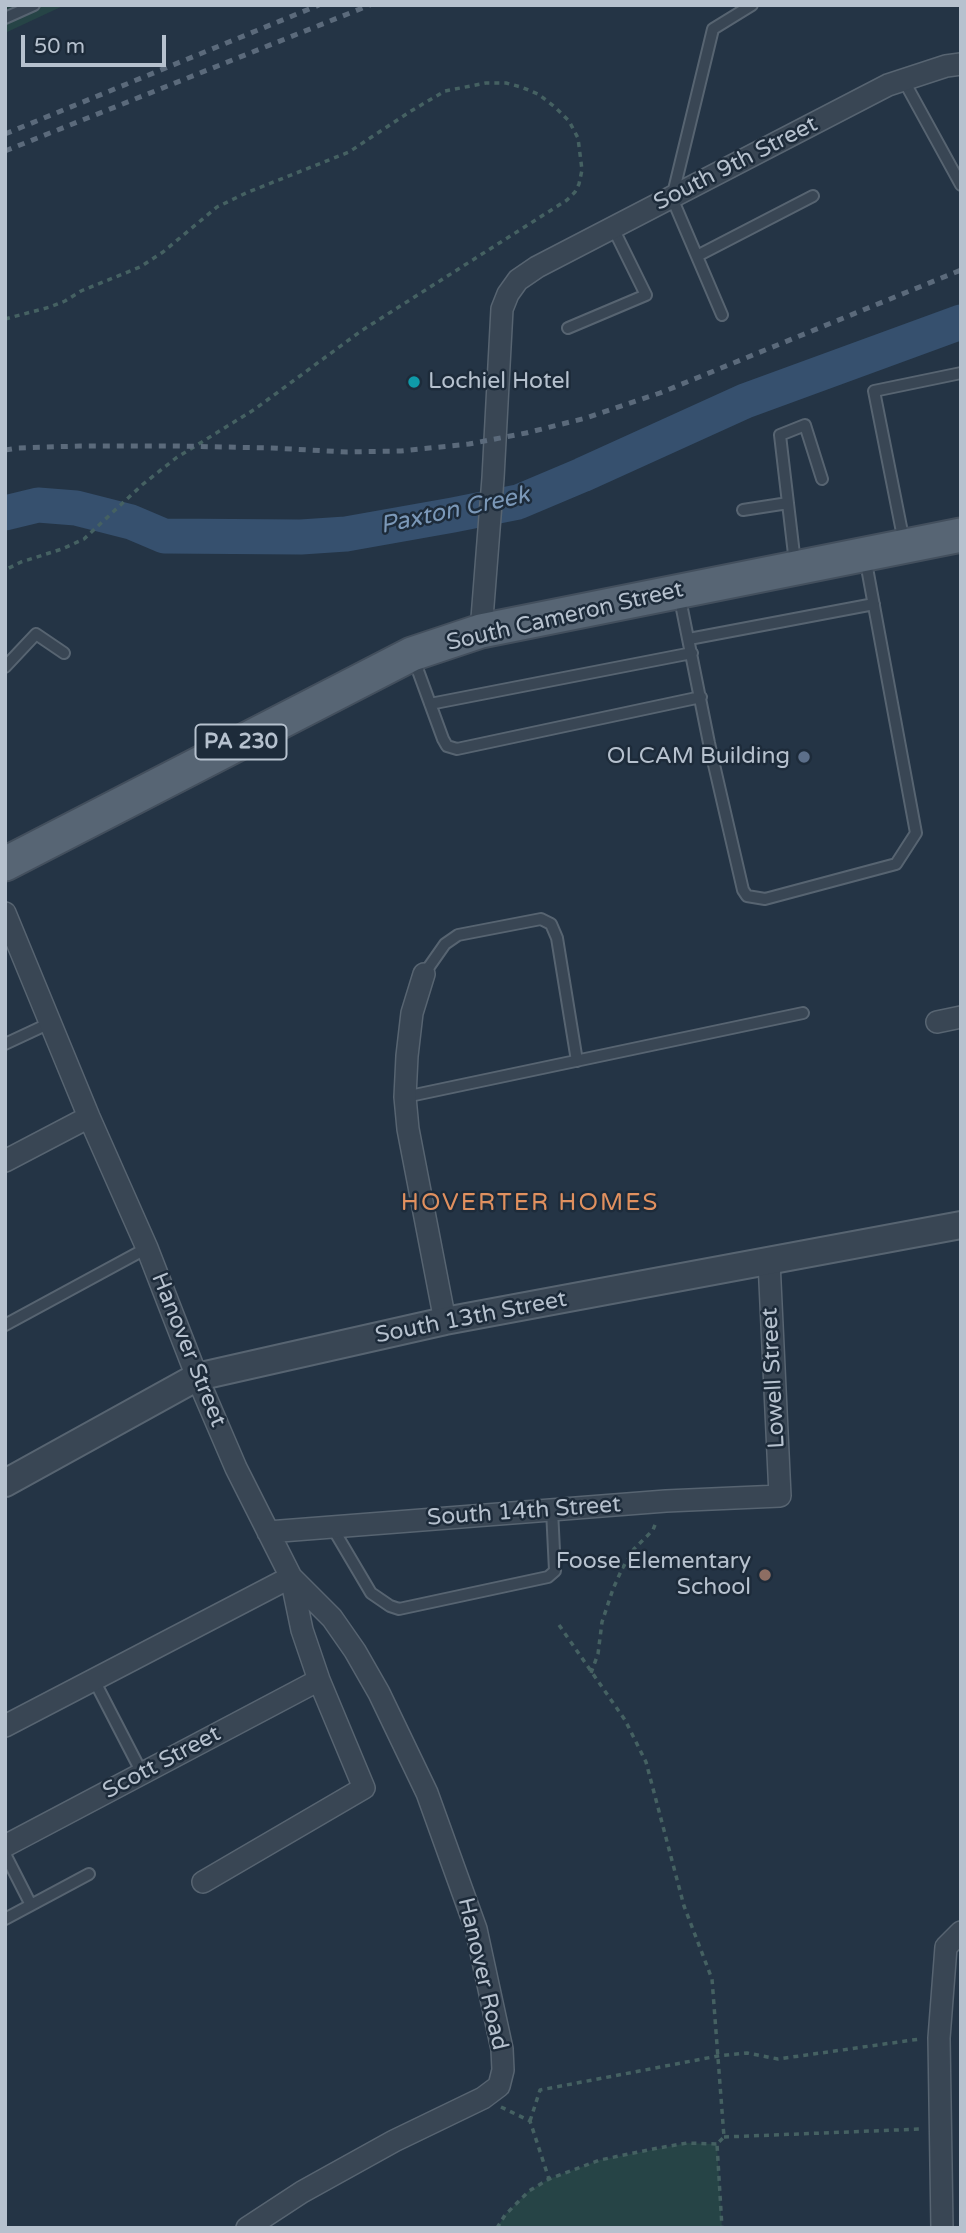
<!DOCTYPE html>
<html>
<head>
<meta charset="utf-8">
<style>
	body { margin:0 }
	#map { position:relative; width:966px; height:2233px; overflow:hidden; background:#243445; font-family:"Varela Round",sans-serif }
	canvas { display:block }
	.frame { position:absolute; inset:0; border:7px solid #b6c1ce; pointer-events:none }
	.scale { position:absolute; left:21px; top:35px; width:145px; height:32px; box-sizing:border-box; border:4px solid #b6c1ce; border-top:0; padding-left:9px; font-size:21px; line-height:24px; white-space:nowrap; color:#b6c1ce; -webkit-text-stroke:5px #1d2b3a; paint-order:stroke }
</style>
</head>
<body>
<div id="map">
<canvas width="966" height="2233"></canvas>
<div class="frame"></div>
<div class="scale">50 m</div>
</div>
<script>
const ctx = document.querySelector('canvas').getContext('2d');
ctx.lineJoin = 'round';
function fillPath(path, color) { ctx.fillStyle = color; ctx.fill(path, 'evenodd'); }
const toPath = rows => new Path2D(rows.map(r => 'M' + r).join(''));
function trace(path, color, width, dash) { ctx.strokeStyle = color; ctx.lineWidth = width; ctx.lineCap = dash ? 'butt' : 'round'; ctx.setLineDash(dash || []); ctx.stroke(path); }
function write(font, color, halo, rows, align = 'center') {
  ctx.font = font + ' "Varela Round",sans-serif'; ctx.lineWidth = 5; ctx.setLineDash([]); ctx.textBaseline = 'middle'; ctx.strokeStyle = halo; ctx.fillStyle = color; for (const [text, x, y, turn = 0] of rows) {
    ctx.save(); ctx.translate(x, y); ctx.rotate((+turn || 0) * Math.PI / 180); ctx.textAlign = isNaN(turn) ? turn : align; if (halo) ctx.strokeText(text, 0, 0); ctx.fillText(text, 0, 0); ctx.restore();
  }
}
const green = toPath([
	[5,5,65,5,5,33],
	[687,2143,717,2144,722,2228,497,2228,505,2215,529,2191,549,2179,600,2160]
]);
const river = toPath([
	[5,513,38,505,76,508,131,522,164,536,301,537,346,534,453,515,518,502,582,475,745,401,961,322]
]);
const path = toPath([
	[5,319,50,307,65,301,81,291,140,267,163,252,217,207,246,193,349,152,411,111,445,91,486,83,506,83,521,87,538,94,555,107,569,121,578,138,582,170,579,184,575,192,567,200,361,331,255,409,176,458,142,485,84,539,62,549,21,562,5,570],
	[559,1625,625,1720,646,1762,684,1906,712,1979,724,2137,717,2144,722,2228],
	[591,1673,598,1654,602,1622,613,1589,622,1569,634,1549,653,1530,656,1522],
	[501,2107,530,2121,549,2179],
	[530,2121,540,2090,718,2056,747,2053,778,2059,920,2039],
	[724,2137,921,2129],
	[497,2228,505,2215,529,2191,549,2179,600,2160,653,2149,687,2143,717,2144]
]);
const service = toPath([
	[5,18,34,5],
	[904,81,961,185],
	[697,256,813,196],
	[722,315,672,198,713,29,752,5],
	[568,328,646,295,613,228],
	[743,510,788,503],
	[904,542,874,391,961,373],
	[795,563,780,435,805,425,822,479],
	[679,594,709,743,743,890,747,896,765,899,896,864,916,833,865,557],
	[689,639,874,604],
	[413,657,443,739,447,746,457,749,701,697],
	[5,667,36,634,64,653],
	[430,704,692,653],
	[424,974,445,944,458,935,541,919,551,924,557,938,577,1061],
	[5,1044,50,1023],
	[405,1097,803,1013],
	[5,1325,147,1248],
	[332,1527,371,1593,390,1606,399,1609,548,1577,555,1571,552,1510],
	[94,1680,142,1773],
	[5,1854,31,1905],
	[5,1919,89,1874]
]);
const minor = toPath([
	[481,631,493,478,502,309,508,294,518,280,537,267,888,85,946,66,961,64],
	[5,913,89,1117,147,1248,197,1377,236,1468,291,1577,302,1630,319,1680,364,1788,203,1882],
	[424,974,412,1013,407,1056,405,1097,408,1129,445,1321],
	[937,1022,961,1017],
	[5,1161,89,1117],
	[268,1532,666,1501,780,1496,769,1261],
	[5,1726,291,1577],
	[5,1846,319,1680],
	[247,2228,302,2192,394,2141,483,2098,499,2086,503,2070,502,2049,476,1929,427,1793,379,1693,355,1651,332,1618,291,1577],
	[942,2228,939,2038,946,1947,961,1932]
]);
const tertiary = toPath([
	[5,1483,197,1377,445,1321,961,1225]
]);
const primary = toPath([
	[5,864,412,654,481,631,961,535]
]);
const rail = toPath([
	[5,134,319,5],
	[5,151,370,5],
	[5,450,18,448,80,446,176,446,272,448,347,452,401,451,469,444,526,433,586,418,660,393,961,270]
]);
const markers = [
	[414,382,7,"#0f9aa8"],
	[804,757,7,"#5c6f8a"],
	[765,1575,7,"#8d6e63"]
];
const shields = [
	[241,742,91]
];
const shieldNames = [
	["PA 230",241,742]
];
const streetNames = [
	["South 9th Street",736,164,-27],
	["South Cameron Street",565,617,-13],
	["South 13th Street",471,1318,-11],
	["Hanover Street",188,1350,68],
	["Lowell Street",774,1378,-93],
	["South 14th Street",524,1512,-4],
	["Scott Street",162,1763,-28],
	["Hanover Road",482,1974,77]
];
const poiNames = [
	["Lochiel Hotel",428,382,"left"],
	["OLCAM Building",790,757],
	["Foose Elementary",751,1562],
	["School",751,1588]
];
const waterNames = [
	["Paxton Creek",455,511,-12]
];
const neighbourhoodNames = [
	["HOVERTER HOMES",530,1204]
];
fillPath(green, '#264446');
trace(river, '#36506e', 35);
trace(service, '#576471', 14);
trace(minor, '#576471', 24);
trace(tertiary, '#576471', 30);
trace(primary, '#434f5d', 37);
trace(path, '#456162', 3.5, [5, 5]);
trace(service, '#394654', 10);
trace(minor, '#394654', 21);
trace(tertiary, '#394654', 26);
trace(primary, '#576574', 33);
trace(rail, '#5b6a7b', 5, [7, 7]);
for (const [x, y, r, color] of markers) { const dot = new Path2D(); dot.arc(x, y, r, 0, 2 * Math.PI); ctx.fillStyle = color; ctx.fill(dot); trace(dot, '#1d2b3a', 2.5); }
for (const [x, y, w] of shields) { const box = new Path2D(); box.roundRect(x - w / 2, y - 17.5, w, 35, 5); ctx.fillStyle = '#1d2b3a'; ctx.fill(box); trace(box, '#b6c1ce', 2); }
write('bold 21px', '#b6c1ce', null, shieldNames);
write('23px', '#b6c1ce', '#1d2b3a', streetNames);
write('23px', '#b6c1ce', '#1d2b3a', poiNames, 'right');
write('italic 24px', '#7b98b8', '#1d2b3a', waterNames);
ctx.letterSpacing = '2px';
write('24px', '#e0905f', '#1d2b3a', neighbourhoodNames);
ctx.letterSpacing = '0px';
</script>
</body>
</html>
